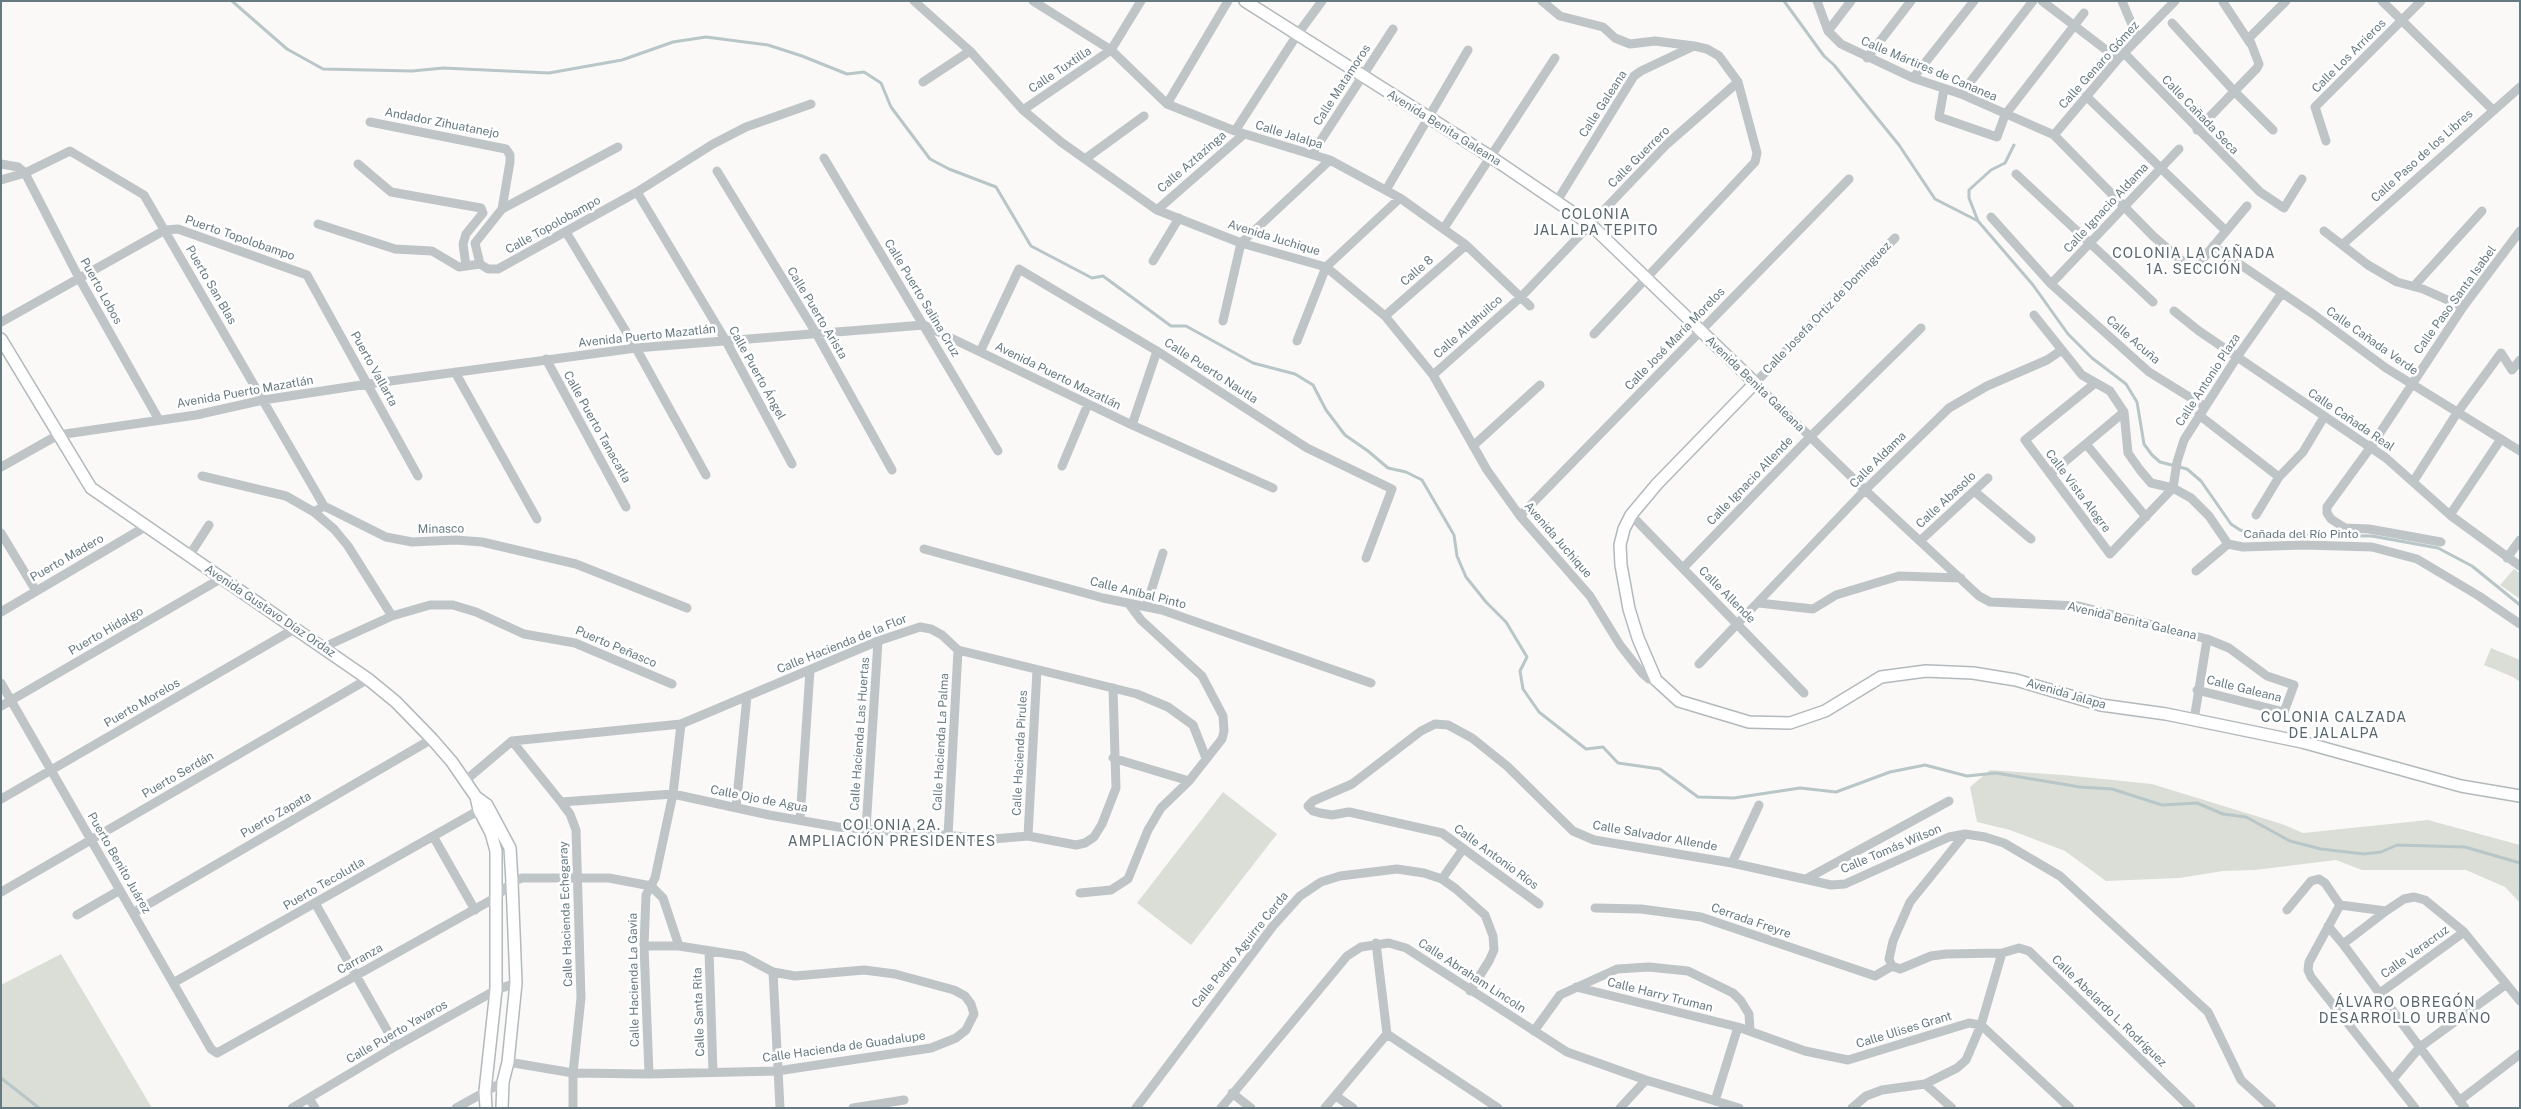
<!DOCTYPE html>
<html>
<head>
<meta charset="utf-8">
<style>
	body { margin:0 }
	#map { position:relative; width:2521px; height:1109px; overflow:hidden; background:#faf9f8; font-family:"Public Sans",sans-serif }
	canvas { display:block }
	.frame { position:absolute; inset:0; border:2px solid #667a81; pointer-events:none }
</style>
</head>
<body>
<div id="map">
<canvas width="2521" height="1109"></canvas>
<div class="frame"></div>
</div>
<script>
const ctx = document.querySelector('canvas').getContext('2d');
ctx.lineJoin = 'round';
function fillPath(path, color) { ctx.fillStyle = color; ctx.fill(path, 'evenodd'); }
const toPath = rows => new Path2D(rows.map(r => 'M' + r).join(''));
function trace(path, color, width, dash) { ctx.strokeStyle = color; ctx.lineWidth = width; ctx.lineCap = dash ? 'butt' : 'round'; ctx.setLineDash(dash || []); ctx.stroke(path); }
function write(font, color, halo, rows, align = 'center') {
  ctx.font = font + ' "Public Sans",sans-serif'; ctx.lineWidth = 5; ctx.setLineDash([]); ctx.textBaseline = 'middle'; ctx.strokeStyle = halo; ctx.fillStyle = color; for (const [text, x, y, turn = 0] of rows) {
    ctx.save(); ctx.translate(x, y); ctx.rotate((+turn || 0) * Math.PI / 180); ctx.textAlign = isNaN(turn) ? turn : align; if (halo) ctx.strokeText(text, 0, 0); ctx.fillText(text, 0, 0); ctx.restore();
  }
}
const green = toPath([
	[2514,569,2520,573,2520,599,2500,585],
	[2491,648,2520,660,2520,682,2513,677,2484,665],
	[1990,770,2063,775,2152,784,2282,824,2303,833,2428,820,2520,845,2520,903,2505,887,2466,870,2362,870,2336,860,2255,870,2223,871,2179,878,2106,881,2065,851,2010,830,1977,822,1970,787],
	[1223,792,1277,834,1191,945,1137,903],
	[61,954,152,1108,1,1108,1,985]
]);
const stream = toPath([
	[232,1,287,49,323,69,412,71,443,68,549,73,622,60,673,42,706,37,768,45,802,56,847,74,864,72,881,83,891,107,930,159,949,169,996,187,1031,246,1092,278,1103,276,1171,326,1186,326,1253,363,1295,374,1313,385,1326,410,1345,435,1368,451,1388,468,1406,472,1422,480,1454,535,1457,556,1466,577,1486,602,1506,622,1527,657,1520,671,1523,689,1539,712,1586,749,1603,747,1618,763,1660,769,1698,797,1734,798,1800,788,1836,792,1890,772,1925,765,1967,776,1996,773,2080,787,2112,789,2162,805,2197,803,2223,814,2246,817,2290,841,2321,849,2364,854,2381,852,2397,845,2465,847,2520,863],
	[1784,1,1824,56,1834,65,1899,145,1935,199,1978,221,2033,285,2068,334,2092,358,2126,384,2137,402,2144,444,2152,455,2160,462,2187,469,2201,481,2231,524,2240,530,2255,535,2372,536,2438,548,2472,566,2520,605],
	[1978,221,1969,198,1969,190,1991,170,2005,163,2014,145],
	[1,1078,39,1108]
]);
const street = toPath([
	[914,1,970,51,1023,110,1061,142,1157,210,1241,243,1326,267,1385,316,1433,375,1487,470,1520,516,1590,596,1620,645,1642,673,1649,679,1656,680],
	[1033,1,1111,50,1167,104,1235,131,1330,160,1400,198,1466,245,1530,306],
	[1542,1,1560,16,1603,27,1615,38,1630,44,1655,41,1694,46,1707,49,1719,56,1738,82,1757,153,1755,162,1594,334],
	[1817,1,1828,31,1841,44,1913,78,1961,94,2054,135,2153,236,2191,269,2196,267,2247,206],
	[2042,1,2118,59],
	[2122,1,2138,39],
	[2382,1,2493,110],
	[2223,2,2250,43],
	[2172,23,2234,91,2273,130],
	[1828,31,1851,1],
	[2124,53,2260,192,2284,208,2302,179],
	[1867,58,1911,1],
	[1913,78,1974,1],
	[923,82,970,51],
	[1944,89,1939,117,1997,137,2005,115,2084,13],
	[1961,94,2033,1],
	[2086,96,2225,230],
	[1167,104,1228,1],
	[1023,110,1111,50,1141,1],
	[370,122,506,149,510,155,510,162,502,209],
	[2197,130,2257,68,2259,64,2249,38,2286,1],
	[1235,131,1297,35,1322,1],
	[2054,135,2118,59,2175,1],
	[2326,141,2315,107,2421,1],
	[618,147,502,209,475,243,480,264,488,269,498,269,637,192,713,144,746,127,811,104],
	[1312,154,1393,29],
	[824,158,998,451],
	[1085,159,1144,116],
	[1,164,18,167,25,173,79,278,159,420],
	[358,164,391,192,481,208,483,213,466,234,463,244,466,266],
	[717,171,816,333,892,470],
	[2016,174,2153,302],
	[1,180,25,173,70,151,144,195,324,506],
	[1386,190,1468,50],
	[637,192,726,341,792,464],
	[1557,201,1634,76,1641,71,1694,46],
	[1157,210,1244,134],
	[1991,217,2051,284,2149,372,2204,406],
	[318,224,395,249,432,251,459,267,480,264],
	[1444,228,1555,58],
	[2324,231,2368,265,2397,282,2423,289,2463,307],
	[566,232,636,348,706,475],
	[1895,238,1755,383,1865,490,1979,596,1990,602,2079,606,2207,639,2229,648,2267,676,2294,685,2284,712,2197,690],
	[2342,245,2520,87],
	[2213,246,2313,314,2386,368,2520,451],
	[1153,261,1179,218],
	[2051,284,2179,149],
	[2414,286,2482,211],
	[2174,311,2199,331,2386,458,2450,515,2520,566],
	[2034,315,2082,375,2110,391,2124,412,2128,453,2140,470,2151,483,2173,488,2191,498,2209,516,2228,544,2243,547,2304,545,2372,547,2417,559,2479,596,2520,624],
	[1385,316,1466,245],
	[1223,321,1241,243,1330,160],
	[1,322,165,230,178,229,307,275,418,476],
	[1297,341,1326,267,1400,198],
	[980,352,1019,269,1157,351,1307,448,1392,489,1366,558],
	[546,359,626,507],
	[455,372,537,519],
	[1433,375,1521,297,1667,144,1738,82],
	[2094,384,2025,440,2110,554,2173,488,2177,462,2184,440,2237,357,2282,293],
	[2199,415,2279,477],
	[1132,425,1157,351],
	[2086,444,2146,517],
	[1473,446,1540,385],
	[1062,466,1088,404],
	[1,467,58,435,196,415,263,400,368,384,636,348,924,325,1132,425,1273,488],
	[2050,474,2124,412],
	[202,476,286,496,314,512,324,506,386,537,412,542,456,540,482,542,576,564,687,608],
	[2413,482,2457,413,2501,353,2512,370,2520,360],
	[1974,491,2031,539],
	[314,512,334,529,348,546,392,616],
	[1631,515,1804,693],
	[2256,515,2279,477,2303,452,2324,417],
	[2450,515,2501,439],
	[1520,516,1849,179],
	[1,533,36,591],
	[1920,541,1988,478],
	[2441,542,2369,529,2345,528,2331,519,2327,513,2327,507,2370,448,2463,307,2520,231],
	[924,549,1103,598,1162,610,1371,683],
	[189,556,209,525],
	[2507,558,2520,540],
	[1683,568,1810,437,1921,328],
	[2196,571,2228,544],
	[1759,603,1813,609,1836,595,1899,576,1961,578],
	[1146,607,1163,553],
	[1,612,145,527],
	[324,647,392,616,430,605,453,605,476,612,524,634,575,643,672,684],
	[1699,664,1865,490,1949,408,1987,386,2047,360,2062,350],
	[1,683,211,1049,217,1053,495,898,512,882,522,878,609,878,651,886,663,898,679,946],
	[1,706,222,578],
	[2194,720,2207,639],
	[512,741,561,802,570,814,576,830,581,998,573,1073,573,1108],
	[1113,758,1189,781],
	[466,780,512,741,681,724,878,641,920,627,931,629,942,635,958,650,1137,694,1168,707,1193,725,1206,758],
	[1,799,296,628],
	[561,802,673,794,769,815,838,827,993,839,1028,836,1076,845,1085,843,1094,837,1102,824,1116,788,1113,688],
	[736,808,747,696],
	[800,820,810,670],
	[866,829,878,641],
	[1965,834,1910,902,1893,941,1889,959,1892,966,1900,969,1931,956,1946,954,2002,953,2019,948,2029,951,2191,1108],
	[433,836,475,910],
	[948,836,958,650],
	[1028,836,1037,670],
	[1732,863,1759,805],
	[1442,879,1463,849],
	[1806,879,1949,801],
	[1,892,368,679],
	[1080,893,1111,890,1128,879,1148,830,1161,808,1189,781,1222,739,1224,731,1223,716,1202,676,1141,620,1129,604],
	[315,903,396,1046],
	[1539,904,1442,833,1349,812,1332,815,1320,813,1313,811,1308,806,1313,801,1352,784,1421,731,1435,724,1448,725,1472,738,1507,766,1573,831,1594,840,1732,863,1831,885,1845,884,1949,837,1965,834,1985,837,2004,843,2060,876,2208,1012,2241,1080,2272,1108],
	[2340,905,2309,962,2308,970,2311,977,2415,1108],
	[2340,905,2386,911],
	[1595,908,1641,909,1701,917,1875,976,1892,966],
	[2287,910,2311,881,2319,879,2325,883,2340,905],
	[133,913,432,739],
	[77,915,120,890],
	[2328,926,2343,944,2465,1108],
	[1376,943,1387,1034],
	[2343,944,2386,911,2404,899,2414,897,2425,900,2464,932,2520,1001],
	[709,951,713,1072],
	[773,972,780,1108],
	[173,983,483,808],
	[1576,987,1738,1027,1805,1051,1848,1060,1969,1023,1981,1025,2070,1108],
	[2380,993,2464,932],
	[1534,1031,1560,995,1617,969,1649,967,1688,971,1733,993,1741,1001,1749,1014,1750,1030],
	[1387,1034,1498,1108],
	[508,1062,573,1073,649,1074,777,1071,931,1048,956,1038,966,1030,974,1014,971,1004,965,996,954,990,895,974,864,970,795,976,773,972,743,956,679,946,644,946],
	[649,1074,644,946,646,895,655,878,673,794,681,724],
	[2393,1079,2420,1047,2505,985],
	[1925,1084,1952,1108],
	[1232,1093,1251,1108],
	[1336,1096,1353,1108],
	[309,1098,315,1108],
	[1715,1101,1738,1027],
	[2459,1101,2520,1054],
	[292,1108,396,1046,496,990,516,983],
	[456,1108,503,1082],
	[853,1108,904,1100],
	[1136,1108,1273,926,1300,896,1321,882,1340,876,1397,869,1424,873,1442,879,1456,889,1485,915,1493,936,1494,950,1489,961,1470,991],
	[1221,1108,1347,956,1361,947,1389,943,1406,948,1567,1052,1646,1080,1739,1108],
	[1325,1108,1387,1034],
	[1620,1108,1646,1080],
	[1852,1108,1866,1096,1882,1090,1925,1084,1957,1068,1966,1060,1981,1025,2002,953]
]);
const secondary = toPath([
	[1245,1,1491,157,1591,225,1755,383,1657,484,1631,515,1624,529,1620,545,1621,565,1629,609,1638,638,1656,680,1679,701,1749,722,1790,723,1825,711,1881,677,1926,671,1973,673,2016,680,2101,705,2166,714,2302,742,2461,786,2520,796],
	[1,339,91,488,368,679,396,702,432,739,452,762,476,797,487,805,510,848,512,882,516,983,508,1062,503,1082,502,1108],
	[476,797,479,810,491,833,496,851,496,990,485,1091,486,1108]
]);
const streetNames = [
	["Calle Los Arrieros",2349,56,-45],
	["Calle Genaro Gómez",2099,65,-48],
	["Calle Mártires de Cananea",1929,69,23],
	["Calle Tuxtilla",1060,70,-34],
	["Calle Matamoros",1342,85,-57],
	["Calle Galeana",1603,104,-57],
	["Calle Cañada Seca",2200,115,46],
	["Andador Zihuatanejo",442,123,11],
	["Avenida Benita Galeana",1444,128,32],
	["Calle Jalalpa",1289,135,17],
	["Calle Paso de los Libres",2422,156,-42],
	["Calle Guerrero",1639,157,-45],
	["Calle Aztazinga",1192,162,-41],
	["Calle Ignacio Aldama",2106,208,-47],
	["Calle Topolobampo",553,225,-29],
	["Puerto Topolobampo",240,238,19],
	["Avenida Juchique",1274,238,17],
	["Calle 8",1417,271,-41],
	["Puerto San Blas",211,285,60],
	["Puerto Lobos",101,291,61],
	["Calle Puerto Salina Cruz",922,298,59],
	["Calle Paso Santa Isabel",2455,300,-54],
	["Calle Josefa Ortiz de Domínguez",1827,308,-46],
	["Calle Puerto Arista",817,313,59],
	["Calle Atlahuilco",1468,327,-42],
	["Avenida Puerto Mazatlán",647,336,-6],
	["Calle José María Morelos",1675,339,-46],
	["Calle Acuña",2133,340,41],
	["Calle Cañada Verde",2372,341,35],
	["Puerto Vallarta",374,369,61],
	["Calle Puerto Nautla",1211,371,33],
	["Calle Puerto Ángel",757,373,61],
	["Avenida Puerto Mazatlán",1058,376,26],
	["Calle Antonio Plaza",2208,380,-57],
	["Avenida Benita Galeana",1755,384,44],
	["Avenida Puerto Mazatlán",245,392,-10],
	["Calle Cañada Real",2351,420,34],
	["Calle Puerto Tanacatla",597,427,61],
	["Calle Aldama",1878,460,-45],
	["Calle Ignacio Allende",1750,481,-46],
	["Calle Vista Alegre",2078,491,53],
	["Calle Abasolo",1946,500,-43],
	["Minasco",441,529,-1],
	["Cañada del Río Pinto",2301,534],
	["Avenida Juchique",1558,540,49],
	["Puerto Madero",67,558,-30],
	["Calle Aníbal Pinto",1138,593,14],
	["Calle Allende",1727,595,45],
	["Avenida Gustavo Díaz Ordaz",270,611,34],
	["Avenida Benita Galeana",2132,621,13],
	["Puerto Hidalgo",106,631,-30],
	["Calle Hacienda de la Flor",842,644,-22],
	["Puerto Peñasco",616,647,23],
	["Calle Galeana",2244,689,14],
	["Avenida Jalapa",2066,694,16],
	["Puerto Morelos",142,703,-30],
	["Calle Hacienda Las Huertas",860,734,-86],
	["Calle Hacienda La Palma",941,742,-87],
	["Calle Hacienda Pirules",1020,753,-87],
	["Puerto Serdán",178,775,-30],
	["Calle Ojo de Agua",759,799,11],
	["Puerto Zapata",276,815,-30],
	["Calle Salvador Allende",1655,836,10],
	["Calle Tomás Wilson",1891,849,-23],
	["Calle Antonio Ríos",1496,857,36],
	["Puerto Benito Juárez",119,863,60],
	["Puerto Tecolutla",324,884,-30],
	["Calle Hacienda Echegaray",566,914,-92],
	["Cerrada Freyre",1751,921,19],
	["Calle Pedro Aguirre Cerda",1240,950,-51],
	["Calle Veracruz",2415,952,-36],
	["Carranza",360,959,-29],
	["Calle Abraham Lincoln",1472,976,33],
	["Calle Hacienda La Gavia",634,980,-91],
	["Calle Harry Truman",1660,995,14],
	["Calle Abelardo L. Rodríguez",2109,1011,44],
	["Calle Santa Rita",699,1012,-92],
	["Calle Ulises Grant",1904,1030,-17],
	["Calle Puerto Yavaros",397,1032,-30],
	["Calle Hacienda de Guadalupe",844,1047,-8]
];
const neighbourhoodNames = [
	["COLONIA",1596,215],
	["JALALPA TEPITO",1596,231],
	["COLONIA LA CAÑADA",2194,254],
	["1A. SECCIÓN",2194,270],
	["COLONIA CALZADA",2334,718],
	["DE JALALPA",2334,734],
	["COLONIA 2A.",892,826],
	["AMPLIACIÓN PRESIDENTES",892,842],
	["ÁLVARO OBREGÓN",2405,1003],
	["DESARROLLO URBANO",2405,1019]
];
fillPath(green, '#dbded7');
trace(stream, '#b8c6c8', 3);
trace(secondary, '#b2b9bc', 14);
trace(street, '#bfc5c7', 9);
trace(secondary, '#fff', 11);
write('12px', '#667a81', '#fff', streetNames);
ctx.letterSpacing = '1px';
write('14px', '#58676c', '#fff', neighbourhoodNames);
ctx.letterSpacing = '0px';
</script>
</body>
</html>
